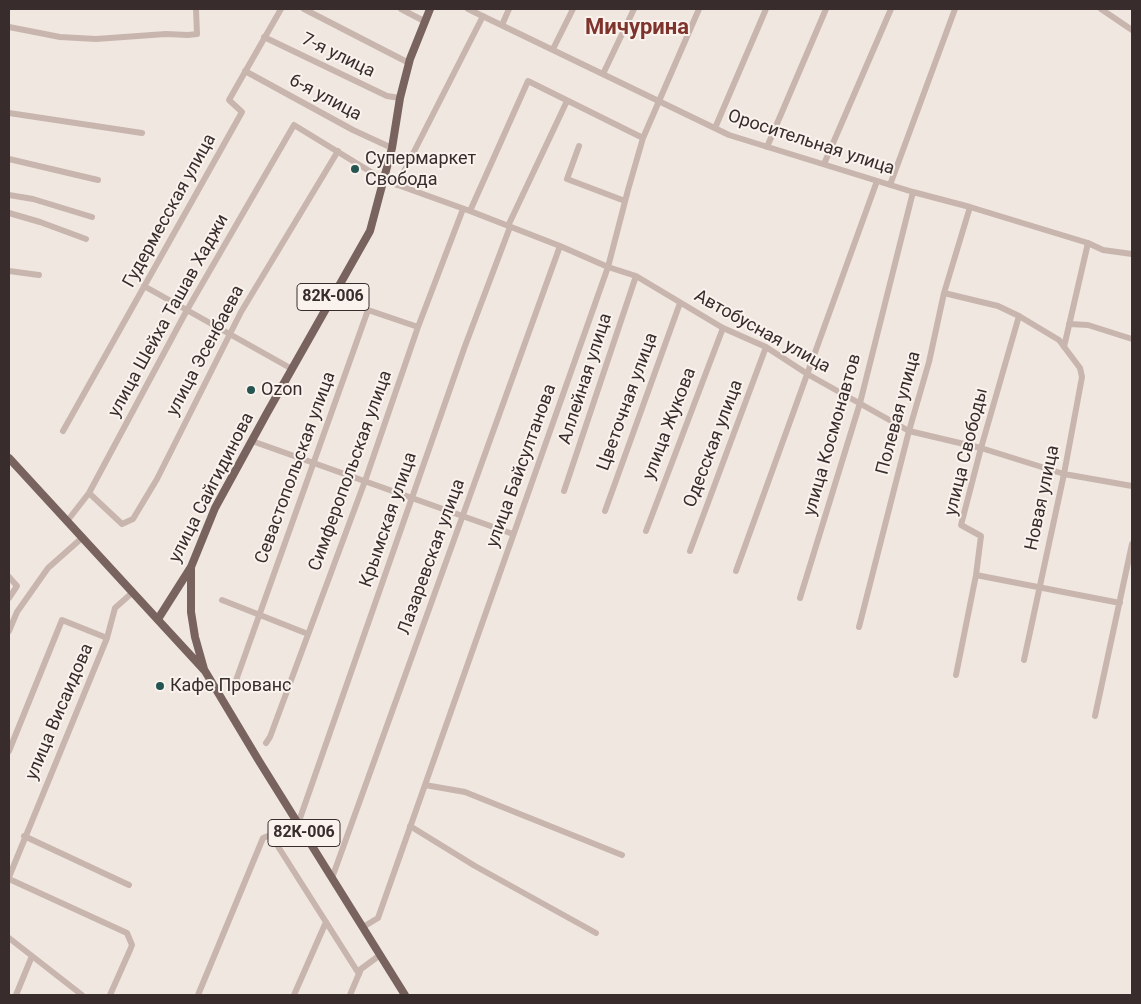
<!DOCTYPE html>
<html>
<head>
<meta charset="utf-8">
<style>
	body { margin:0 }
	#map { position:relative; width:1141px; height:1004px; overflow:hidden; background:#f1e7e1; font-family:Roboto,sans-serif }
	canvas { display:block }
	.frame { position:absolute; inset:0; border:10px solid #382d2c; pointer-events:none }
</style>
</head>
<body>
<div id="map">
<canvas width="1141" height="1004"></canvas>
<div class="frame"></div>
</div>
<script>
const ctx = document.querySelector('canvas').getContext('2d');
ctx.lineJoin = 'round';
const toPath = rows => new Path2D(rows.map(r => 'M' + r).join(''));
function trace(path, color, width, dash) { ctx.strokeStyle = color; ctx.lineWidth = width; ctx.lineCap = dash ? 'butt' : 'round'; ctx.setLineDash(dash || []); ctx.stroke(path); }
function write(font, color, halo, rows, align = 'center') {
  ctx.font = font + ' Roboto,sans-serif'; ctx.lineWidth = 4; ctx.setLineDash([]); ctx.textBaseline = 'middle'; ctx.strokeStyle = halo; ctx.fillStyle = color; for (const [text, x, y, turn = 0] of rows) {
    ctx.save(); ctx.translate(x, y); ctx.rotate((+turn || 0) * Math.PI / 180); ctx.textAlign = isNaN(turn) ? turn : align; if (halo) ctx.strokeText(text, 0, 0); ctx.fillText(text, 0, 0); ctx.restore();
  }
}
const minor = toPath([
	[304,9,409,63],
	[401,9,424,21],
	[468,9,729,135,913,192,970,207,1088,243,1103,250,1132,254],
	[1101,9,1132,30],
	[502,25,509,9],
	[9,27,60,37,96,39,166,34,188,35,197,34,196,9],
	[264,37,387,96,400,98],
	[553,49,573,9],
	[245,71,353,130,392,148],
	[603,74,634,9],
	[9,113,142,133],
	[715,128,766,9],
	[579,146,567,179,625,201],
	[767,147,826,9],
	[9,159,98,180],
	[824,164,891,9],
	[397,185,483,16],
	[890,185,955,9],
	[9,195,33,199,92,217],
	[470,211,528,81,643,138],
	[9,213,40,222,86,239],
	[508,226,567,101],
	[9,271,39,275],
	[144,286,292,369],
	[944,293,998,306,1019,316,1059,340,1080,368,1082,377,1064,474,1024,660],
	[1069,324,1088,325,1132,339],
	[1064,347,1088,243],
	[63,431,242,112,229,100,281,9],
	[252,441,513,534],
	[564,491,636,276],
	[89,493,122,524,133,519,157,479,241,312,338,151],
	[605,511,680,303],
	[68,520,89,493,187,310,294,125,384,180,470,211,560,246,608,267,636,276,723,328,766,347,809,375,909,431,981,448,1064,474,1132,486],
	[646,531,723,328],
	[690,551,766,347],
	[736,571,877,181],
	[976,575,1120,603],
	[9,577,17,586,9,598],
	[800,598,860,403,913,192],
	[222,600,308,634],
	[859,627,909,431,929,362,944,293,970,207],
	[9,631,17,612,48,568,83,537],
	[956,675,976,575,981,536,961,525,981,448,1019,316],
	[234,686,368,310,418,327],
	[1095,716,1132,544],
	[266,743,270,737,365,481,418,327,463,209],
	[9,751,62,620,107,638],
	[425,785,465,792,622,855],
	[298,824,465,346,510,227],
	[410,826,475,866,596,933],
	[24,836,129,885],
	[9,877,107,638,115,608,133,592],
	[332,878,560,246],
	[9,879,127,933,132,945,130,950,110,995],
	[363,927,378,918,608,267,628,190,643,138,699,9],
	[9,938,82,995],
	[16,995,32,956],
	[198,995,263,838,268,836,272,837,359,974],
	[294,995,326,922],
	[350,995,361,969,380,955]
]);
const major = toPath([
	[9,458,205,671,259,761,405,995],
	[191,567,191,612,195,637,204,669],
	[158,619,191,567,215,508,267,413,370,231,392,148,400,98,410,59,430,9]
]);
const markers = [
	[355,169,5,"#255551"],
	[251,390,5,"#255551"],
	[160,686,5,"#255551"]
];
const shields = [
	[333,297,72],
	[304,833,72]
];
const shieldNames = [
	["82К-006",333,297],
	["82К-006",304,833]
];
const streetNames = [
	["7-я улица",338,56,26],
	["6-я улица",325,98,28],
	["Оросительная улица",811,143,18],
	["Гудермесская улица",170,211,-61],
	["улица Шейха Ташав Хаджи",169,316,-61],
	["Автобусная улица",762,332,29],
	["улица Эсенбаева",206,351,-62],
	["Аллейная улица",586,379,-72],
	["Цветочная улица",628,402,-70],
	["Полевая улица",899,413,-75],
	["улица Жукова",670,424,-69],
	["улица Космонавтов",833,435,-74],
	["Одесская улица",714,444,-69],
	["улица Свободы",967,452,-76],
	["улица Байсултанова",522,466,-70],
	["Севастопольская улица",296,468,-70],
	["Симферопольская улица",351,471,-70],
	["улица Сайгидинова",212,488,-63],
	["Новая улица",1043,498,-78],
	["Крымская улица",389,520,-71],
	["Лазаревская улица",432,557,-70],
	["улица Висаидова",60,712,-67]
];
const poiNames = [
	["Супермаркет",365,159],
	["Свобода",365,180],
	["Ozon",261,390],
	["Кафе Прованс",170,686]
];
const districtNames = [
	["Мичурина",637,28]
];
trace(minor, '#c8b6ae', 6);
trace(major, '#78635e', 8);
for (const [x, y, r, color] of markers) { const dot = new Path2D(); dot.arc(x, y, r, 0, 2 * Math.PI); ctx.fillStyle = color; ctx.fill(dot); trace(dot, '#f9f2ed', 2); }
for (const [x, y, w] of shields) { const box = new Path2D(); box.roundRect(x - w / 2, y - 13.5, w, 27, 4); ctx.fillStyle = '#f9f2ed'; ctx.fill(box); trace(box, '#382d2c', 1); }
write('bold 16px', '#382d2c', null, shieldNames);
write('18px', '#382d2c', '#f9f2ed', streetNames);
write('18px', '#382d2c', '#f9f2ed', poiNames, 'left');
write('bold 22px', '#7f332d', '#f9f2ed', districtNames);
</script>
</body>
</html>
